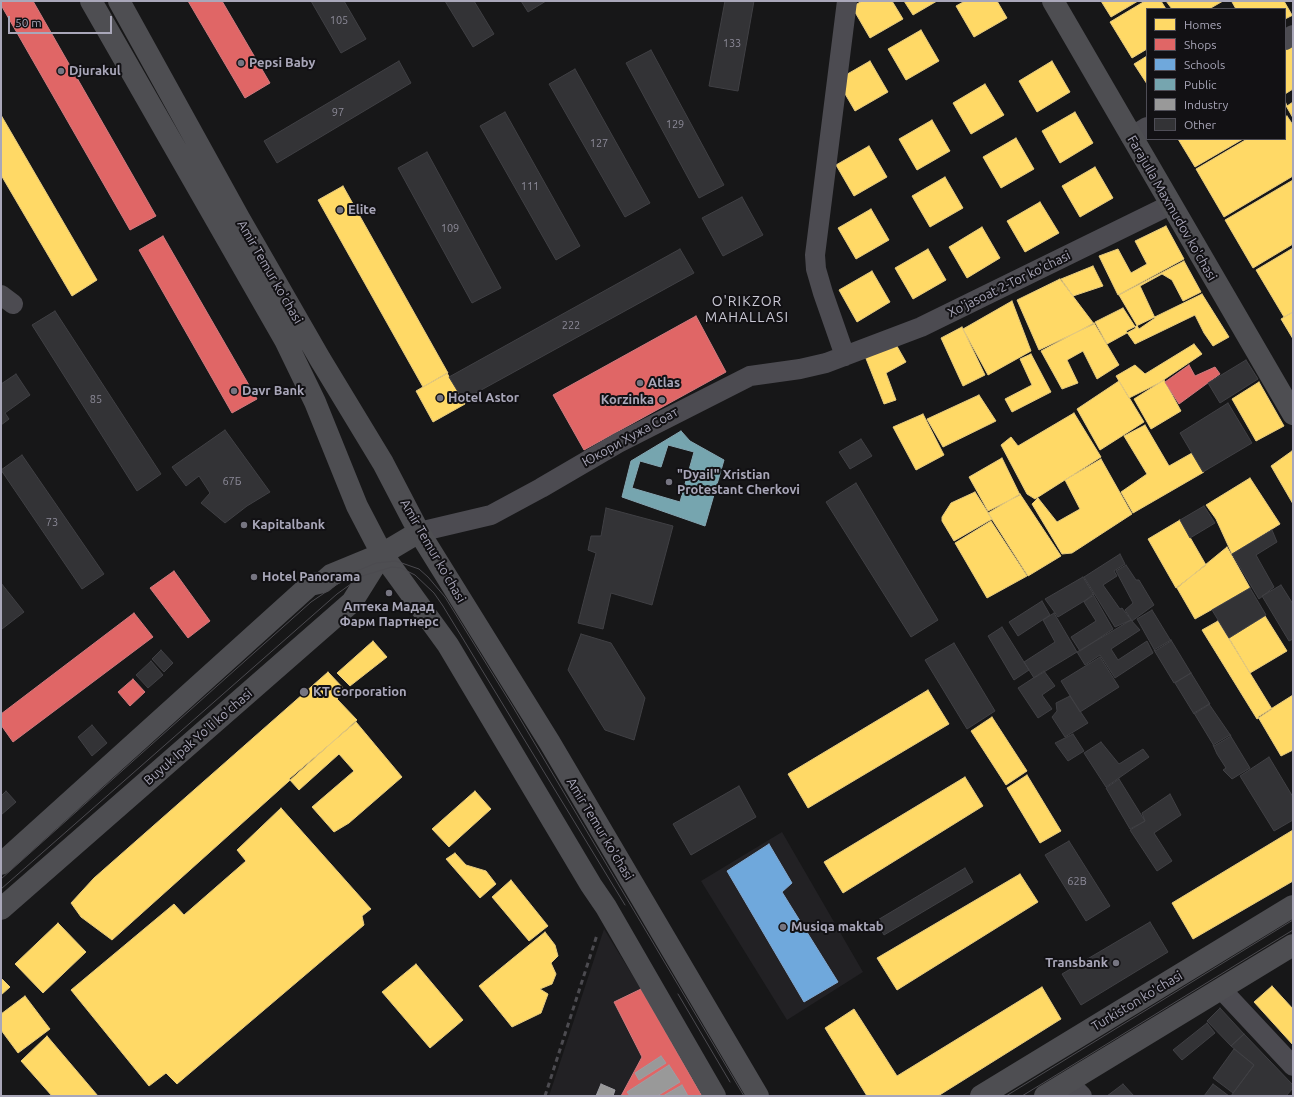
<!DOCTYPE html>
<html>
<head>
<meta charset="utf-8">
<style>
	body { margin:0 }
	#map { position:relative; width:1294px; height:1097px; overflow:hidden; background:#171718; font-family:Ubuntu,sans-serif }
	canvas { display:block }
	.frame { position:absolute; inset:0; border:2px solid #a9a7b9; pointer-events:none }
	.legend { position:absolute; left:1146px; top:8px; width:140px; height:132px; box-sizing:border-box; background:#121114; border:1px solid #4e4d56; margin:0; padding:5px 7px; list-style:none; font-size:12px; color:#a9a7b9 }
	.legend li { display:flex; align-items:center; gap:8px; height:20px }
	.legend b { width:20px; border:1px solid #4e4d56 }
	.scale { position:absolute; left:8px; top:16px; width:104px; height:18px; box-sizing:border-box; border:2px solid #a9a7b9; border-top:0; padding-left:5px; font-size:12px; line-height:14px; white-space:nowrap; color:#a9a7b9; -webkit-text-stroke:3px #121114; paint-order:stroke }
</style>
</head>
<body>
<div id="map">
<canvas width="1294" height="1097"></canvas>
<div class="frame"></div>
<ul class="legend">
<li><b style="height:11px;background:#ffd966"></b>Homes</li>
<li><b style="height:11px;background:#e06666"></b>Shops</li>
<li><b style="height:11px;background:#6fa8dc"></b>Schools</li>
<li><b style="height:11px;background:#76a5af"></b>Public</li>
<li><b style="height:11px;background:#999"></b>Industry</li>
<li><b style="height:11px;background:#333336"></b>Other</li>
</ul>
<div class="scale">50 m</div>
</div>
<script>
const ctx = document.querySelector('canvas').getContext('2d');
ctx.lineJoin = 'round';
function fillPath(path, color) { ctx.fillStyle = color; ctx.fill(path, 'evenodd'); }
const toPath = rows => new Path2D(rows.map(r => 'M' + r).join(''));
function trace(path, color, width, dash) { ctx.strokeStyle = color; ctx.lineWidth = width; ctx.lineCap = dash ? 'butt' : 'round'; ctx.setLineDash(dash || []); ctx.stroke(path); }
function write(font, color, halo, rows, align = 'center') {
  ctx.font = font + ' Ubuntu,sans-serif'; ctx.lineWidth = 4; ctx.setLineDash([]); ctx.textBaseline = 'middle'; ctx.strokeStyle = halo; ctx.fillStyle = color; for (const [text, x, y, turn = 0] of rows) {
    ctx.save(); ctx.translate(x, y); ctx.rotate((+turn || 0) * Math.PI / 180); ctx.textAlign = isNaN(turn) ? turn : align; if (halo) ctx.strokeText(text, 0, 0); ctx.fillText(text, 0, 0); ctx.restore();
  }
}
const built = toPath([
	[782,832,863,972,787,1020,701,881],
	[604,929,641,989,702,1096,549,1096]
]);
const homes = toPath([
	[862,1,892,1,903,19,870,38,852,7,862,1],
	[904,1,937,1,913,15,904,1],
	[965,1,997,1,1007,18,974,37,956,6,965,1],
	[1101,1,1138,1,1111,17,1101,1],
	[1145,1,1161,1,1166,9,1147,9,1147,49,1132,58,1110,22,1145,1],
	[1166,1,1223,1,1209,9,1172,9,1166,1],
	[1233,1,1293,1,1293,15,1285,19,1285,9,1236,9,1232,2,1233,1],
	[1284,1,1293,1,1293,14,1292,15,1284,1],
	[921,30,939,61,906,80,888,49,921,30],
	[1293,38,1293,102,1287,106,1285,101,1285,43,1293,38],
	[1147,56,1147,84,1134,64,1147,56],
	[870,61,888,92,855,111,837,80,870,61],
	[1052,61,1070,92,1037,112,1019,81,1052,61],
	[985,84,1004,115,971,134,953,103,985,84],
	[1293,89,1293,118,1285,104,1285,94,1293,89],
	[1075,112,1093,143,1060,163,1042,131,1075,112],
	[1,115,97,280,72,296,1,175,1,115],
	[1287,116,1293,125,1293,176,1224,217,1196,169,1247,139,1285,139,1285,117,1287,116],
	[932,120,950,151,917,170,899,139,932,120],
	[1016,138,1034,169,1001,188,983,157,1016,138],
	[1178,139,1243,139,1195,167,1178,139],
	[869,146,887,177,854,196,836,165,869,146],
	[1095,167,1113,198,1080,217,1062,186,1095,167],
	[945,177,963,208,930,227,912,196,945,177],
	[1293,180,1293,244,1253,268,1225,220,1293,180],
	[343,186,448,373,423,387,318,200,343,186],
	[1040,202,1059,233,1025,252,1007,221,1040,202],
	[871,209,889,240,856,259,838,228,871,209],
	[1166,226,1184,259,1118,295,1099,256,1118,249,1131,273,1147,264,1135,241,1166,226],
	[982,227,1000,258,967,278,949,247,982,227],
	[1293,248,1293,312,1284,317,1256,270,1293,248],
	[928,249,946,280,913,299,895,268,928,249],
	[1184,261,1201,292,1183,301,1172,280,1162,274,1140,286,1155,318,1139,329,1119,295,1184,261],
	[1093,266,1103,286,1073,296,1061,279,1093,266],
	[872,271,890,302,857,322,839,290,872,271],
	[1060,279,1094,324,1039,350,1017,300,1060,279],
	[1202,294,1229,337,1213,346,1204,333,1195,315,1135,344,1126,331,1202,294],
	[1012,301,1031,351,988,375,963,329,1012,301],
	[1123,308,1136,328,1107,344,1095,322,1123,308],
	[1293,312,1293,339,1281,319,1293,312],
	[1094,323,1119,365,1097,379,1083,351,1067,360,1078,383,1062,389,1041,351,1094,323],
	[962,327,985,375,963,386,941,338,962,327],
	[894,341,906,362,886,373,896,400,884,404,865,356,894,341],
	[1194,344,1202,354,1159,383,1129,398,1116,376,1135,365,1145,374,1194,344],
	[1031,354,1051,392,1012,412,1005,399,1032,385,1020,359,1031,354],
	[447,373,465,404,433,422,416,391,447,373],
	[1164,380,1181,411,1151,429,1134,399,1164,380],
	[1119,381,1144,422,1100,450,1077,409,1119,381],
	[1259,382,1284,426,1256,441,1232,399,1259,382],
	[979,395,996,421,943,447,927,419,979,395],
	[1074,413,1101,457,1035,499,1027,494,1001,445,1011,437,1018,446,1074,413],
	[923,414,944,455,916,470,893,427,923,414],
	[1145,425,1169,466,1192,453,1204,472,1133,513,1121,492,1147,474,1124,436,1145,425],
	[1292,451,1293,452,1293,504,1271,466,1292,451],
	[1002,458,1020,495,988,511,969,477,1002,458],
	[1101,459,1132,514,1072,553,1062,554,1032,504,1038,498,1057,522,1080,509,1065,480,1101,459],
	[1250,478,1280,524,1232,554,1216,519,1206,505,1250,478],
	[975,492,992,519,954,541,942,521,942,517,951,503,975,492],
	[1020,494,1061,556,1028,576,988,513,1020,494],
	[1180,520,1206,565,1176,588,1148,539,1180,520],
	[991,521,1027,576,987,598,955,543,991,521],
	[1227,547,1250,588,1195,619,1177,588,1227,547],
	[1265,616,1287,651,1250,673,1229,638,1265,616],
	[1218,621,1272,709,1257,719,1202,630,1218,621],
	[373,641,387,657,350,686,337,673,373,641],
	[328,672,345,690,337,699,357,720,112,940,81,917,71,903,94,878,328,672],
	[928,690,949,724,808,808,788,774,928,690],
	[1293,695,1293,750,1281,756,1258,717,1293,695],
	[992,717,1027,771,1006,785,971,731,992,717],
	[356,722,402,777,349,823,334,832,312,807,354,771,339,754,299,790,289,779,356,722],
	[1027,775,1061,831,1040,843,1007,788,1027,775],
	[965,777,983,806,843,893,824,862,965,777],
	[475,791,491,809,449,847,432,829,475,791],
	[281,808,371,909,362,916,364,925,177,1084,166,1073,149,1086,71,990,174,904,184,915,246,861,237,850,281,808],
	[1293,830,1293,881,1193,939,1172,903,1293,830],
	[455,853,466,865,486,871,496,884,480,898,446,859,455,853],
	[1020,874,1038,902,897,990,877,958,1020,874],
	[511,880,548,926,529,941,492,897,511,880],
	[58,923,86,952,43,993,15,964,58,923],
	[545,932,555,945,558,956,551,963,556,974,552,984,540,989,548,994,541,1013,512,1027,479,986,545,932],
	[416,964,463,1020,430,1048,382,992,416,964],
	[1,978,10,987,1,995,1,978],
	[1272,986,1293,1009,1293,1045,1254,1002,1272,986],
	[1042,987,1061,1019,938,1096,867,1096,825,1028,854,1009,897,1076,1042,987],
	[25,996,50,1029,18,1053,1,1030,1,1014,25,996],
	[47,1036,98,1096,52,1096,21,1061,47,1036]
]);
const shops = toPath([
	[1,1,33,1,156,216,130,230,1,5,1,1],
	[188,1,222,1,270,83,245,98,188,1],
	[163,236,257,399,232,413,139,250,163,236],
	[696,316,726,372,584,450,553,395,696,316],
	[1189,365,1195,376,1215,367,1220,374,1179,404,1165,382,1189,365],
	[174,571,210,621,188,638,150,588,174,571],
	[134,613,153,637,13,742,1,725,1,714,134,613],
	[133,679,145,692,130,706,118,692,133,679],
	[641,989,702,1096,621,1096,642,1057,614,1002,641,989]
]);
const schools = toPath([
	[769,844,792,883,782,892,838,982,804,1002,727,871,769,844]
]);
const public = toPath([
	[681,431,690,441,724,460,705,526,622,497,631,461,681,431],
	[668,445,694,452,680,502,632,488,640,461,661,467,668,445]
]);
const industry = toPath([
	[661,1056,666,1063,639,1080,635,1073,661,1056],
	[669,1065,680,1082,657,1096,630,1096,627,1092,669,1065],
	[601,1084,615,1090,613,1096,596,1096,601,1084],
	[682,1085,688,1096,663,1096,682,1085]
]);
const building = toPath([
	[311,1,344,1,366,39,341,53,311,1],
	[445,1,474,1,494,34,473,47,445,1],
	[521,1,546,1,528,12,521,1],
	[725,1,754,1,738,91,709,86,725,1],
	[651,50,724,185,699,198,626,63,651,50],
	[399,61,411,83,277,163,264,141,399,61],
	[575,69,650,203,625,217,549,84,575,69],
	[505,112,580,246,556,260,480,126,505,112],
	[427,152,501,288,472,303,398,168,427,152],
	[742,197,763,235,723,256,702,218,742,197],
	[680,249,694,273,463,400,449,377,680,249],
	[55,311,161,474,137,491,32,325,55,311],
	[1246,360,1258,379,1220,403,1208,383,1246,360],
	[16,374,30,395,5,413,9,419,1,425,1,384,16,374],
	[1228,403,1252,443,1203,472,1180,433,1228,403],
	[225,430,270,492,247,506,225,523,201,503,210,493,199,476,186,486,172,467,225,430],
	[861,439,872,456,850,469,839,452,861,439],
	[22,455,104,574,82,589,1,470,22,455],
	[856,483,938,620,911,637,826,502,856,483],
	[1204,506,1215,523,1190,538,1180,520,1204,506],
	[606,508,673,526,652,605,611,593,603,629,578,623,596,553,588,550,591,536,601,536,606,508],
	[1272,530,1277,542,1256,555,1274,587,1259,599,1232,554,1272,530],
	[1120,554,1125,564,1114,571,1117,576,1103,585,1120,609,1122,608,1131,620,1115,627,1084,577,1120,554],
	[1126,565,1136,580,1139,580,1154,605,1132,621,1125,610,1133,603,1116,571,1126,565],
	[1083,577,1094,595,1058,617,1045,599,1083,577],
	[1,583,24,612,2,629,1,628,1,583],
	[1281,585,1293,604,1293,639,1289,641,1262,596,1281,585],
	[1250,588,1266,615,1229,638,1212,610,1250,588],
	[1093,594,1113,629,1080,651,1071,637,1096,621,1084,602,1093,594],
	[1042,601,1050,615,1018,636,1009,622,1042,601],
	[1152,610,1171,641,1155,651,1137,619,1152,610],
	[1054,613,1077,652,1034,678,1024,662,1055,642,1043,620,1054,613],
	[1131,620,1140,630,1111,649,1118,660,1147,641,1153,653,1115,678,1100,655,1085,665,1077,652,1131,620],
	[1002,627,1029,670,1014,680,988,636,1002,627],
	[581,634,611,643,645,698,634,740,605,730,568,670,581,634],
	[1171,640,1191,673,1174,683,1154,650,1171,640],
	[954,643,995,711,967,729,925,660,954,643],
	[161,650,173,663,164,672,152,659,161,650],
	[1100,657,1119,687,1080,712,1061,681,1100,657],
	[151,661,163,675,148,688,136,675,151,661],
	[1044,671,1055,686,1042,695,1052,709,1038,718,1018,688,1044,671],
	[1191,673,1210,704,1194,714,1175,683,1191,673],
	[1070,696,1088,723,1065,737,1052,717,1057,711,1056,703,1070,696],
	[1209,704,1231,736,1214,746,1194,713,1209,704],
	[92,725,107,743,92,756,78,737,92,725],
	[1073,734,1084,751,1068,761,1055,743,1073,734],
	[1230,735,1250,768,1232,779,1223,770,1226,768,1217,754,1213,745,1230,735],
	[1101,742,1119,764,1143,749,1149,757,1106,787,1084,753,1101,742],
	[1269,757,1293,797,1293,820,1274,831,1240,776,1269,757],
	[1119,779,1145,821,1130,829,1106,788,1119,779],
	[739,786,756,817,691,855,673,824,739,786],
	[6,791,16,802,1,815,1,796,6,791],
	[1170,794,1181,815,1154,833,1172,861,1157,871,1130,830,1145,821,1142,813,1170,794],
	[1069,841,1110,906,1086,921,1045,855,1069,841],
	[965,868,973,882,884,935,876,921,965,868],
	[1150,922,1168,952,1081,1005,1062,974,1150,922],
	[1220,1008,1244,1034,1231,1046,1207,1021,1220,1008],
	[1207,1023,1215,1033,1182,1060,1173,1050,1207,1023],
	[1244,1034,1293,1085,1293,1088,1286,1096,1231,1096,1254,1065,1231,1046,1244,1034],
	[1234,1049,1254,1065,1233,1093,1213,1078,1234,1049],
	[1123,1084,1134,1096,1107,1096,1123,1084],
	[1213,1084,1229,1096,1204,1096,1213,1084]
]);
const minor = toPath([
	[1285,40,1293,35],
	[1131,137,1147,127],
	[1,295,13,304],
	[845,356,823,293,816,269,815,255,847,1],
	[419,532,491,515,541,488,618,443,750,376,800,369,826,363,921,327,1170,205],
	[1221,989,1293,1066],
	[1068,1082,1082,1096]
]);
const major = toPath([
	[91,1,285,340,315,402,357,506,382,554,448,645,591,885,606,907,715,1096],
	[119,1,239,218,320,359,383,463,419,532,550,743,758,1096],
	[1053,1,1293,414],
	[1,864,310,585,323,582,331,575,382,554,419,532],
	[1,909,352,602,382,554],
	[981,1096,1293,906],
	[1045,1096,1293,945]
]);
const tram = toPath([
	[1,879,311,602,357,571,376,563,396,561,419,569,428,577,445,597,513,707,744,1096],
	[1,889,337,594,362,576,392,567,401,568,415,575,434,593,443,606,625,905],
	[678,994,730,1082],
	[1006,1096,1293,920],
	[1022,1096,1293,930]
]);
const rail = toPath([
	[545,1096,597,935]
]);
const markers = [
	[241,63,4,"#767581"],
	[61,71,4,"#767581"],
	[340,210,4,"#767581"],
	[640,383,4,"#767581"],
	[234,391,4,"#767581"],
	[440,398,4,"#767581"],
	[662,400,4,"#767581"],
	[669,482,4,"#767581"],
	[244,525,4,"#767581"],
	[254,577,4,"#767581"],
	[389,593,4,"#767581"],
	[304,692,5,"#767581"],
	[783,927,4,"#767581"],
	[1116,963,4,"#767581"]
];
const numberNames = [
	["105",339,20],
	["133",732,43],
	["97",338,112],
	["129",675,124],
	["127",599,143],
	["111",530,186],
	["109",450,228],
	["222",571,325],
	["85",96,399],
	["67Б",232,481],
	["73",52,522],
	["62В",1077,881]
];
const poiNames = [
	["Pepsi Baby",249,63],
	["Djurakul",69,71],
	["Elite",348,210],
	["Atlas",648,383],
	["Davr Bank",242,391],
	["Hotel Astor",448,398],
	["Korzinka",654,400,"right"],
	["\"Dyail\" Xristian",677,475],
	["Protestant Cherkovi",677,490],
	["Kapitalbank",252,525],
	["Hotel Panorama",262,577],
	["Аптека Мадад",389,607,"center"],
	["Фарм Партнерс",389,622,"center"],
	["KT Corporation",313,692],
	["Musiqa maktab",791,927],
	["Transbank",1108,963,"right"]
];
const streetNames = [
	["Farajulla Maxmudov ko'chasi",1172,208,60],
	["Amir Temur ko'chasi",270,272,60],
	["Xo'jasoat 2-Tor ko'chasi",1009,284,-26],
	["Юкори Хужа Соат",630,437,-29],
	["Amir Temur ko'chasi",433,551,60],
	["Buyuk Ipak Yo'li ko'chasi",198,737,-41],
	["Amir Temur ko'chasi",600,829,59],
	["Turkiston ko'chasi",1137,1001,-31]
];
const neighbourhoodNames = [
	["O'RIKZOR",747,301],
	["MAHALLASI",747,317]
];
fillPath(built, '#222124');
fillPath(homes, '#ffd966');
trace(homes, '#e5ca7f', 1);
fillPath(shops, '#e06666');
trace(shops, '#d07a7f', 1);
fillPath(schools, '#6fa8dc');
trace(schools, '#80a8d2', 1);
fillPath(public, '#76a5af');
trace(public, '#85a6b2', 1);
fillPath(industry, '#999');
trace(industry, '#9e9da3', 1);
fillPath(building, '#333336');
trace(building, '#404044', 1);
trace(minor, '#4c4b51', 20);
trace(major, '#4e4e52', 22);
trace(tram, '#4c4b50', 1);
trace(rail, '#4c4b50', 3, [5, 4]);
for (const [x, y, r, color] of markers) { const dot = new Path2D(); dot.arc(x, y, r, 0, 2 * Math.PI); ctx.fillStyle = color; ctx.fill(dot); trace(dot, '#121114', 1.5); }
write('11px', '#8c8a98', null, numberNames);
write('bold 13px', '#a9a7b9', '#121114', poiNames, 'left');
write('13px', '#a9a7b9', '#121114', streetNames);
ctx.letterSpacing = '1px';
write('14px', '#cac9d5', '#121114', neighbourhoodNames);
ctx.letterSpacing = '0px';
</script>
</body>
</html>
